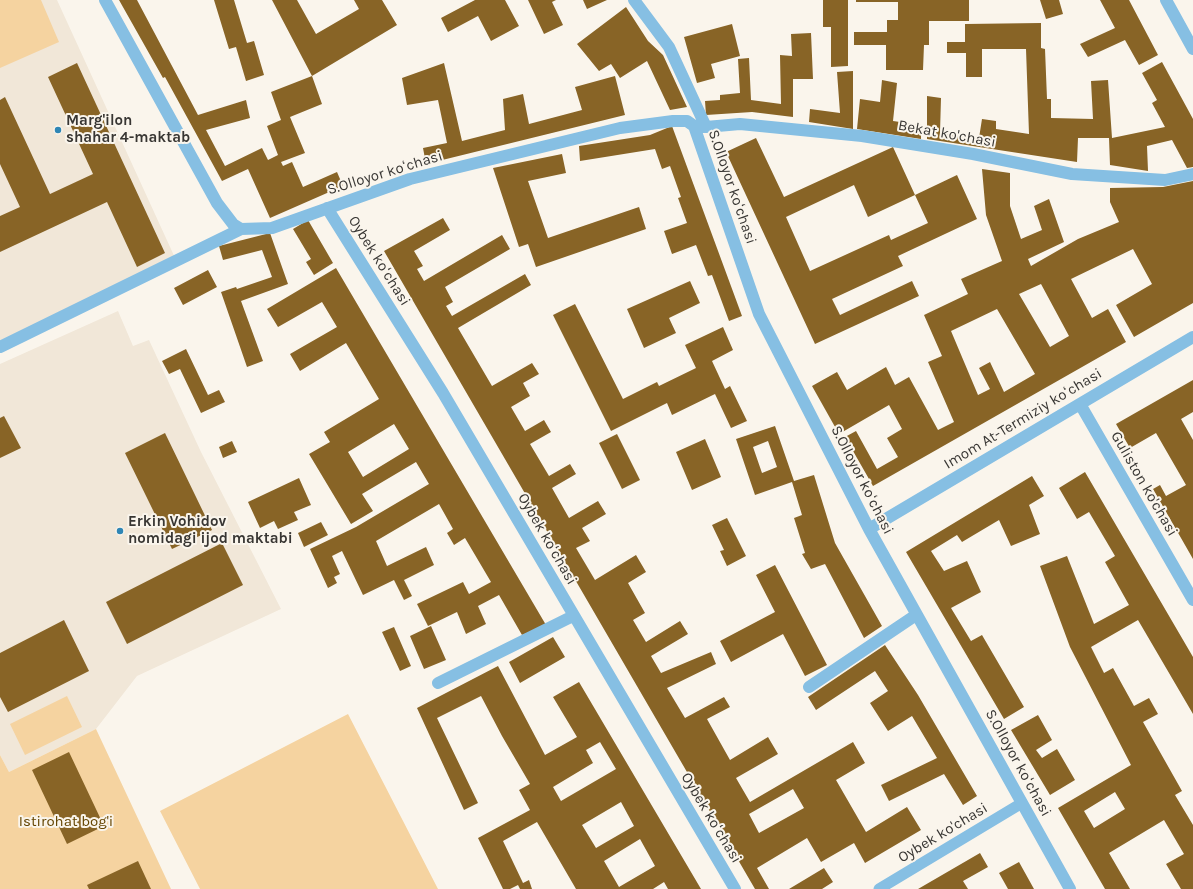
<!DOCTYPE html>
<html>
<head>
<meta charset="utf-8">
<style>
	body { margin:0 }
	canvas { display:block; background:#faf5ec }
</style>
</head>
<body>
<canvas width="1193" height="889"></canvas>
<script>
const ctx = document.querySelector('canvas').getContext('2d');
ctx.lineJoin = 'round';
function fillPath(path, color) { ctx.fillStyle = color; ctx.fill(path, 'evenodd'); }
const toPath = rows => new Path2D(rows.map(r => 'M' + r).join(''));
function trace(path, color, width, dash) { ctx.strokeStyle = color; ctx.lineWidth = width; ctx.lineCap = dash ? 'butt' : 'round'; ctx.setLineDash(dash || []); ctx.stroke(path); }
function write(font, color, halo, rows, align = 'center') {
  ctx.font = font + ' Karla,sans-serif'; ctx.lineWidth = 4; ctx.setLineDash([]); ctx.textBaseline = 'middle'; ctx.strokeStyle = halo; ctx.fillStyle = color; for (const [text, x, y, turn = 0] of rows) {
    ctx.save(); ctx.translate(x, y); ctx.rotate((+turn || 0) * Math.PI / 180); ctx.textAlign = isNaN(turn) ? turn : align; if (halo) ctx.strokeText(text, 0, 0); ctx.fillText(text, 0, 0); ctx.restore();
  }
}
const built = toPath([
	[0,0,57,0,176,260,0,341],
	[118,311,133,346,149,340,201,452,281,609,137,676,96,729,9,772,0,755,0,364]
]);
const green = toPath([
	[0,0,41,0,59,42,0,68],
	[67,696,82,727,25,755,10,724],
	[348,714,438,889,200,889,160,811],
	[96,729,171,889,0,889,0,755,9,772]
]);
const building = toPath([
	[119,0,137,0,198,115,246,100,250,118,206,130,225,166,262,148,268,160,278,155,267,126,281,120,271,92,312,76,322,104,290,117,305,153,281,162,283,166,292,162,303,187,337,172,343,186,270,218,248,169,222,181,165,77,163,78],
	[214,0,234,0,247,43,254,41,264,75,246,81,236,47,229,49],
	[272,0,297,0,316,34,359,9,354,0,382,0,397,25,312,76],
	[475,0,505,0,519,26,491,41,478,16,448,32,441,18],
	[528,0,556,0,552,2,563,25,544,34],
	[583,0,607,0,587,9],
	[823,0,848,0,848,66,831,67,831,27,823,27],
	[856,0,969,0,969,21,929,21,929,45,924,45,923,70,886,70,886,45,854,45,854,32,887,32,887,20,898,20,898,2,856,2],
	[1040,0,1059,0,1063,14,1046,19],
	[1100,0,1129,0,1158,55,1139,65,1125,40,1088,57,1080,44,1115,28],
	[626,7,648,41,663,55,687,107,670,110,647,61,620,78,611,64,599,71,577,44],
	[1041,23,1041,48,1045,49,1047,99,1051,99,1051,118,1093,119,1091,81,1108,80,1112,138,1165,127,1152,103,1157,100,1142,73,1162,62,1193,119,1193,167,1187,168,1172,140,1147,146,1148,171,1110,165,1109,138,1078,138,1077,162,927,139,927,96,941,98,940,133,979,138,982,119,996,121,996,129,1029,134,1026,49,982,49,982,77,966,77,966,53,947,53,947,42,965,42,965,24],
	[732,24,740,56,711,64,715,78,697,83,684,37],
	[811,33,813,79,793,79,793,117,752,112,706,115,705,101,720,100,720,95,740,93,738,59,749,58,751,100,781,104,780,55,792,56,791,34],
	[77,63,165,253,137,267,107,202,0,252,0,216,20,207,0,164,0,100,5,97,50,194,93,174,48,77],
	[444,63,462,141,505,130,503,99,523,94,529,124,582,110,575,87,615,76,625,115,426,164,423,148,447,143,438,100,407,105,402,78],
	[853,71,853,129,809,122,810,109,840,113,837,72],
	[882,80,897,83,893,121,921,125,921,139,857,129,860,99,880,102],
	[672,126,742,316,729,321,712,275,708,276,696,245,672,254,664,231,687,223,678,198,681,197,670,166,662,169,655,149,580,161,579,146,650,135],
	[756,138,784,197,893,147,915,195,868,217,854,185,786,217,810,271,889,235,891,240,928,223,915,195,957,175,977,219,898,256,903,266,832,299,840,315,912,281,919,296,815,344,726,152],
	[562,154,566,173,528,181,548,238,639,207,646,229,536,267,528,244,519,247,493,168],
	[982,169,1010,173,1010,206,1021,239,1042,230,1034,206,1049,199,1064,242,1028,259,1031,266,1078,239,1119,222,1110,202,1110,188,1163,187,1193,181,1193,303,1134,337,1116,305,1152,284,1133,249,1071,279,1092,318,1108,309,1126,342,873,486,845,437,856,431,877,469,898,457,887,438,902,429,889,405,839,434,812,386,837,372,847,390,886,367,895,385,909,377,938,430,954,422,928,362,942,356,924,315,968,294,961,279,1002,261,986,215],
	[1041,284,1069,336,1050,347,1019,294],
	[997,309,1035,374,1004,392,990,362,979,368,990,389,978,395,951,331],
	[443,218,450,230,414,251,423,266,417,269,424,281,502,235,510,249,445,287,453,302,446,306,452,316,525,274,531,285,458,328,492,386,532,363,539,374,523,383,530,396,511,407,525,431,544,420,551,432,530,444,549,476,570,464,576,474,552,488,569,518,598,501,606,514,582,528,590,541,576,548,595,580,636,555,646,572,628,583,645,613,633,620,646,642,680,621,688,634,651,656,661,673,711,652,716,664,667,688,685,718,724,697,730,707,707,719,730,760,768,737,778,754,736,778,750,802,853,742,865,763,836,780,866,832,907,807,921,830,865,863,854,843,821,862,807,838,757,868,769,889,755,889,384,251],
	[793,789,804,808,759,833,749,814],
	[308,220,333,263,314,275,306,262,311,259,293,229],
	[270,233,288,284,241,301,263,361,247,367,221,292,236,287,237,289,272,277,262,250,223,260,219,246],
	[336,268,546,625,522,635,499,595,478,606,486,624,466,634,457,612,428,626,417,604,463,582,469,594,491,582,465,538,454,545,447,533,453,529,439,504,376,541,387,566,426,547,434,565,404,580,412,596,404,600,394,580,363,595,342,551,332,556,340,574,334,577,337,583,328,588,310,549,356,527,429,484,416,462,362,494,373,511,351,524,309,454,330,442,324,432,379,399,346,343,300,371,290,354,337,327,322,302,278,327,267,309],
	[394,424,409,449,363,477,348,452],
	[208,270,217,287,183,305,174,288],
	[690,281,700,303,669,318,676,333,644,348,627,309],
	[575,304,623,399,657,382,659,386,696,368,685,345,723,327,733,350,712,361,725,389,730,386,747,421,731,428,715,394,672,415,667,403,611,431,553,315],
	[186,349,208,395,219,390,225,402,201,413,180,369,169,374,162,361],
	[1193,380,1193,412,1181,419,1193,440,1193,559,1153,489,1160,485,1166,496,1186,485,1156,433,1130,448,1116,424],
	[4,416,21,448,0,458,0,418],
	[775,426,794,481,814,475,835,543,882,626,864,638,825,564,811,569,802,554,805,553,794,518,802,515,792,482,755,495,736,439],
	[768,441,777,467,762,473,753,447],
	[165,433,212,530,172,549,125,453],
	[617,434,640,480,622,489,599,443],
	[705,439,721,477,692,490,676,452],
	[232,441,237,452,223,458,219,447],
	[1085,472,1193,657,1193,714,1138,620,1091,647,1104,673,1113,668,1134,706,1149,698,1158,714,1143,722,1182,791,1175,795,1193,825,1193,889,1181,889,1166,864,1184,854,1164,820,1109,853,1130,889,1105,889,1058,808,1131,765,1070,647,1040,566,1067,556,1094,624,1129,605,1105,562,1115,556,1089,512,1077,519,1059,488],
	[1115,792,1125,809,1094,828,1084,811],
	[1032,476,1044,496,1029,505,1040,534,1011,546,999,520,962,542,957,535,931,551,944,571,967,561,981,592,951,608,971,641,982,635,1024,707,1004,719,906,552],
	[299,478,311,505,294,512,298,520,278,529,274,521,260,528,248,502],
	[727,518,746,556,727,566,720,551,724,550,712,525],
	[321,522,328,535,304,547,298,533],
	[222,543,243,585,127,644,106,602],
	[775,565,827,665,805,676,783,634,731,662,720,641,775,612,756,575],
	[64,620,89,671,8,712,0,697,0,653],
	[431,626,446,660,424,669,410,636],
	[394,627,411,666,400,671,382,632],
	[553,637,565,657,520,683,509,662],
	[885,645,918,695,977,796,963,805,944,774,889,801,881,785,937,758,912,716,888,731,870,703,888,691,875,671,816,710,808,697],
	[498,666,545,755,577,737,553,697,579,682,701,889,668,889,664,882,653,889,576,889,537,822,503,841,523,883,529,880,532,889,520,889,518,885,510,889,503,889,478,838,530,810,519,790,530,784,502,736,481,696,437,718,478,803,464,810,417,708],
	[600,742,616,769,561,801,553,787,593,763,586,750],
	[621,802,634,826,596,848,582,825],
	[640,839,655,866,619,887,604,861],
	[1038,715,1052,740,1036,750,1042,758,1057,749,1075,780,1050,795,1011,730],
	[69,752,104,826,67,844,32,770],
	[980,853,988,867,963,881,968,889,918,889],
	[138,861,151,889,89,889,87,885],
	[1019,862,1034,889,1008,889,999,873],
	[824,868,833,882,822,889,789,889]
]);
const lane = toPath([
	[879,889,1022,803]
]);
const street = toPath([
	[105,0,217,203,233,224,241,229,272,228,410,179,620,128,673,121,687,121,694,126,759,314,869,529,1070,889],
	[634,0,669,47,706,127],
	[1166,0,1193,49],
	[694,126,706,127,740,124,862,136,973,154,1072,174,1165,180,1193,174],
	[327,208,443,393,735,889],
	[0,347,241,229],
	[1080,404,1193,600],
	[869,529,1193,337],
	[438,683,573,616],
	[809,687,916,615]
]);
const markers = [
	[58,130,4,"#2f86b5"],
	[120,531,4,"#2f86b5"]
];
const poiNames = [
	["Marg'ilon",66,121],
	["shahar 4-maktab",66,138],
	["Erkin Vohidov",128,522],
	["nomidagi ijod maktabi",128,539]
];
const streetNames = [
	["Bekat ko'chasi",947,134,10],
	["S.Olloyor koʻchasi",385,173,-17],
	["S.Olloyor koʻchasi",732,187,71],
	["Oybek koʻchasi",379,261,58],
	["Imom At-Termiziy koʻchasi",1023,419,-31],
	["S.Olloyor koʻchasi",862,480,63],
	["Guliston ko'chasi",1144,484,60],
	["Oybek koʻchasi",547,539,60],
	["S.Olloyor koʻchasi",1018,763,61],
	["Oybek koʻchasi",711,818,59],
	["Oybek ko'chasi",943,833,-31]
];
const parkNames = [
	["Istirohat bog'i",66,822]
];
fillPath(built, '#f1e7d8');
fillPath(green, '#f5d3a0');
fillPath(building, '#886426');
trace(lane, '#86bfe3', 11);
trace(street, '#86bfe3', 12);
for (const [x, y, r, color] of markers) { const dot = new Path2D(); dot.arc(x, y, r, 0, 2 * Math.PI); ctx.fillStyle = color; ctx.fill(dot); trace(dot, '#faf5ec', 1.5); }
write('bold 15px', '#383633', '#faf5ec', poiNames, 'left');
write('15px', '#383633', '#faf5ec', streetNames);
write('15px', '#654502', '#faf5ec', parkNames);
</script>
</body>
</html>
